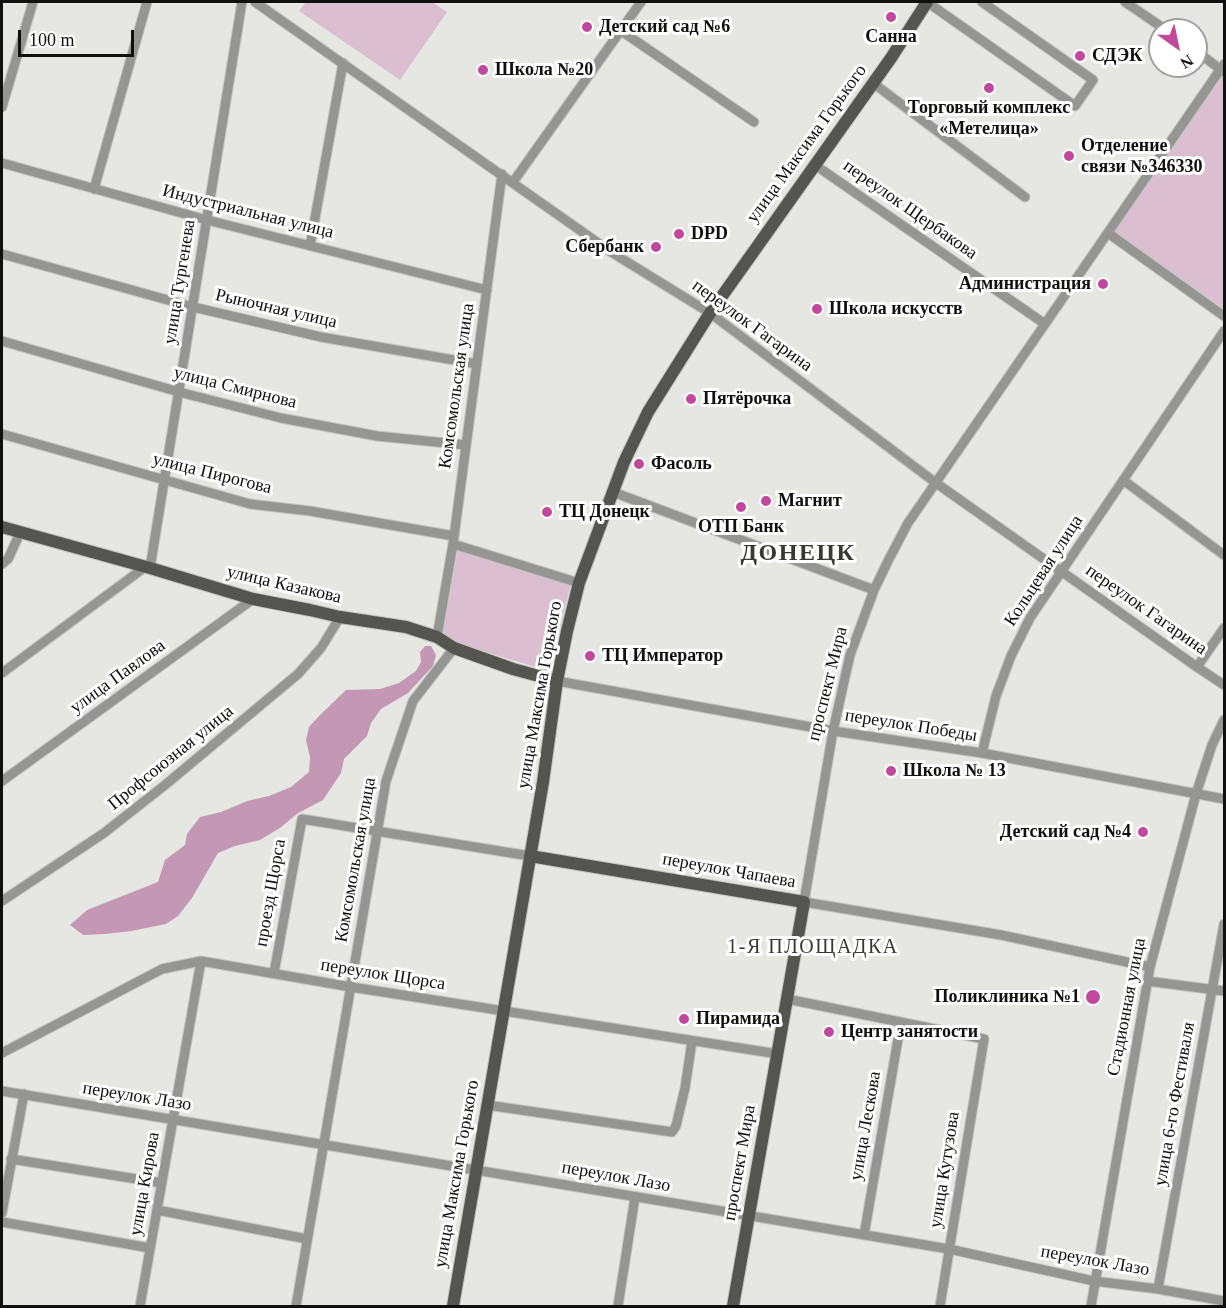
<!DOCTYPE html>
<html>
<head>
<meta charset="utf-8">
<style>
	body { margin:0 }
	#map { position:relative; width:1226px; height:1308px; overflow:hidden; background:#e6e6e2; font-family:Georgia,serif }
	canvas { display:block }
	.frame { position:absolute; inset:0; border:3px solid #10100f; pointer-events:none }
	.north { position:absolute; left:1148px; top:18px; width:60px; height:60px; box-sizing:border-box; background:#fff; border:2px solid #9f9f9f; border-radius:50%; rotate:147deg; font-size:16px; font-weight:700; line-height:24px; text-align:center; color:#10100f }
	.north::after { content:''; display:block; margin:auto; width:21px; height:27px; background:#c0489d; clip-path:polygon(50% 0,100% 100%,50% 72%,0 100%) }
	.scale { position:absolute; left:18px; top:30px; width:116px; height:27px; box-sizing:border-box; border:3px solid #10100f; border-top:0; padding-left:8px; font-size:18px; line-height:21px; white-space:nowrap; color:#10100f; -webkit-text-stroke:4px #fff; paint-order:stroke }
</style>
</head>
<body>
<div id="map">
<canvas width="1226" height="1308"></canvas>
<div class="frame"></div>
<div class="north">N</div>
<div class="scale">100 m</div>
</div>
<script>
const ctx = document.querySelector('canvas').getContext('2d');
ctx.lineJoin = 'round';
function fillPath(path, color) { ctx.fillStyle = color; ctx.fill(path, 'evenodd'); }
const toPath = rows => new Path2D(rows.map(r => 'M' + r).join(''));
function trace(path, color, width, dash) { ctx.strokeStyle = color; ctx.lineWidth = width; ctx.lineCap = dash ? 'butt' : 'round'; ctx.setLineDash(dash || []); ctx.stroke(path); }
function write(font, color, halo, rows, align = 'center') {
  ctx.font = font + ' Georgia,serif'; ctx.lineWidth = 6; ctx.setLineDash([]); ctx.textBaseline = 'middle'; ctx.strokeStyle = halo; ctx.fillStyle = color; for (const [text, x, y, turn = 0] of rows) {
    ctx.save(); ctx.translate(x, y); ctx.rotate((+turn || 0) * Math.PI / 180); ctx.textAlign = isNaN(turn) ? turn : align; if (halo) ctx.strokeText(text, 0, 0); ctx.fillText(text, 0, 0); ctx.restore();
  }
}
const green = toPath([
	[306,2,432,2,447,12,400,80,299,11],
	[1224,72,1224,309,1114,232],
	[458,549,571,584,549,671,449,641,443,633]
]);
const forest = toPath([
	[425,646,431,646,436,655,433,666,408,693,381,709,371,723,367,736,344,759,341,773,323,800,298,813,280,828,260,840,235,846,218,853,192,898,178,916,166,924,131,931,105,934,83,935,70,925,87,910,158,882,165,860,185,845,187,834,200,817,221,812,247,801,269,796,291,787,309,772,310,757,306,740,309,727,319,716,346,690,380,689,399,683,416,671,421,662,420,652]
]);
const minor = toPath([
	[255,2,611,252,710,313,936,483,1197,667,1224,685],
	[927,2,1075,106,1093,80,982,2],
	[1125,2,1166,30],
	[620,30,754,122],
	[1196,51,1224,72],
	[873,83,1025,197],
	[2,107,33,2],
	[2,163,207,220,487,290],
	[815,165,1045,324],
	[513,182,641,2],
	[94,189,147,2],
	[1108,233,1224,316],
	[310,246,343,63],
	[2,254,193,307,321,337,477,364],
	[2,341,179,392,281,418,377,436,466,445],
	[2,434,250,504,310,511,454,536],
	[1123,480,1224,555],
	[613,492,874,590],
	[453,544,579,583],
	[2,564,8,559,20,533],
	[150,568,242,2],
	[437,637,453,544,502,174],
	[1197,667,1224,628],
	[2,673,145,567],
	[557,681,833,731,982,753,1224,799],
	[982,753,996,696,1011,656,1030,618,1224,331],
	[2,781,253,599],
	[2,901,104,833,165,785,298,674,321,648,340,617],
	[1150,967,1001,935,804,902,833,731,850,655,874,590,889,559,908,523,1224,64],
	[274,973,302,819,530,856],
	[1147,981,1224,991],
	[787,999,984,1039,940,1306],
	[2,1053,162,969,201,961,351,987,778,1054],
	[2,1091,949,1249,1094,1281,1158,1289,1224,1301],
	[487,1105,672,1132,676,1126,685,1088,692,1041],
	[11,1159,162,1183],
	[157,1210,307,1239],
	[2,1213,24,1094],
	[2,1222,150,1248],
	[864,1235,901,1022],
	[1158,1289,1224,924],
	[140,1306,201,961],
	[296,1306,386,781,413,701,454,648],
	[618,1306,635,1197],
	[1091,1306,1150,967,1196,794,1212,745,1224,720]
]);
const major = toPath([
	[2,527,150,568,253,599,310,610,340,617,406,627,437,637,454,648,513,669,557,681],
	[530,856,804,902,733,1306],
	[453,1306,543,782,557,681,567,631,579,583,624,462,648,412,710,313,891,58,927,2]
]);
const markers = [
	[891,17,6,"#c0489d"],
	[587,27,6,"#c0489d"],
	[1080,56,6,"#c0489d"],
	[483,70,6,"#c0489d"],
	[989,88,6,"#c0489d"],
	[1069,156,6,"#c0489d"],
	[679,234,6,"#c0489d"],
	[656,247,6,"#c0489d"],
	[1103,284,6,"#c0489d"],
	[817,309,6,"#c0489d"],
	[691,399,6,"#c0489d"],
	[639,464,6,"#c0489d"],
	[766,501,6,"#c0489d"],
	[741,507,6,"#c0489d"],
	[547,512,6,"#c0489d"],
	[590,656,6,"#c0489d"],
	[891,771,6,"#c0489d"],
	[1143,832,6,"#c0489d"],
	[1093,997,8,"#c0489d"],
	[684,1019,6,"#c0489d"],
	[829,1032,6,"#c0489d"]
];
const poiNames = [
	["Детский сад №6",599,27],
	["Санна",891,37,"center"],
	["СДЭК",1092,56],
	["Школа №20",495,70],
	["Торговый комплекс",989,108,"center"],
	["«Метелица»",989,129,"center"],
	["Отделение",1081,146],
	["связи №346330",1081,167],
	["DPD",691,234],
	["Сбербанк",644,247,"right"],
	["Администрация",1091,284,"right"],
	["Школа искусств",829,309],
	["Пятёрочка",703,399],
	["Фасоль",651,464],
	["Магнит",778,501],
	["ТЦ Донецк",559,512],
	["ОТП Банк",741,527,"center"],
	["ТЦ Император",602,656],
	["Школа № 13",903,771],
	["Детский сад №4",1131,832,"right"],
	["Поликлиника №1",1080,997,"right"],
	["Пирамида",696,1019],
	["Центр занятости",841,1032]
];
const streetNames = [
	["улица Максима Горького",807,144,-54],
	["переулок Щербакова",910,210,35],
	["Индустриальная улица",248,212,14],
	["улица Тургенева",180,282,-81],
	["Рыночная улица",276,309,13],
	["переулок Гагарина",752,326,36],
	["Комсомольская улица",457,386,-82],
	["улица Смирнова",235,388,14],
	["улица Пирогова",212,474,14],
	["Кольцевая улица",1044,571,-57],
	["улица Казакова",284,585,13],
	["переулок Гагарина",1146,610,35],
	["улица Павлова",118,677,-36],
	["проспект Мира",828,684,-76],
	["улица Максима Горького",540,695,-80],
	["переулок Победы",911,726,9],
	["Профсоюзная улица",171,758,-39],
	["Комсомольская улица",356,860,-80],
	["переулок Чапаева",729,871,10],
	["проезд Щорса",271,893,-80],
	["переулок Щорса",383,975,9],
	["Стадионная улица",1127,1007,-79],
	["переулок Лазо",137,1097,9],
	["улица 6-го Фестиваля",1175,1104,-80],
	["улица Лескова",866,1126,-80],
	["проспект Мира",740,1163,-80],
	["улица Кутузова",945,1170,-81],
	["улица Максима Горького",457,1174,-80],
	["переулок Лазо",616,1177,10],
	["улица Кирова",145,1184,-80],
	["переулок Лазо",1095,1261,10]
];
const neighbourhoodNames = [
	["1-Я ПЛОЩАДКА",813,948]
];
const districtNames = [
	["ДОНЕЦК",798,554]
];
fillPath(green, '#dbbecf');
fillPath(forest, '#c498b4');
trace(minor, '#c4c4c0', 11);
trace(major, '#c4c4c0', 14);
trace(minor, '#959594', 9);
trace(major, '#545451', 12);
for (const [x, y, r, color] of markers) { const dot = new Path2D(); dot.arc(x, y, r, 0, 2 * Math.PI); ctx.fillStyle = color; ctx.fill(dot); trace(dot, '#fff', 2); }
write('bold 18px', '#10100f', '#fff', poiNames, 'left');
write('18px', '#10100f', '#fff', streetNames);
ctx.letterSpacing = '1.5px';
write('20px', '#393835', '#fff', neighbourhoodNames);
ctx.letterSpacing = '0px';
ctx.letterSpacing = '1.5px';
write('bold 24px', '#393835', '#fff', districtNames);
ctx.letterSpacing = '0px';
</script>
</body>
</html>
